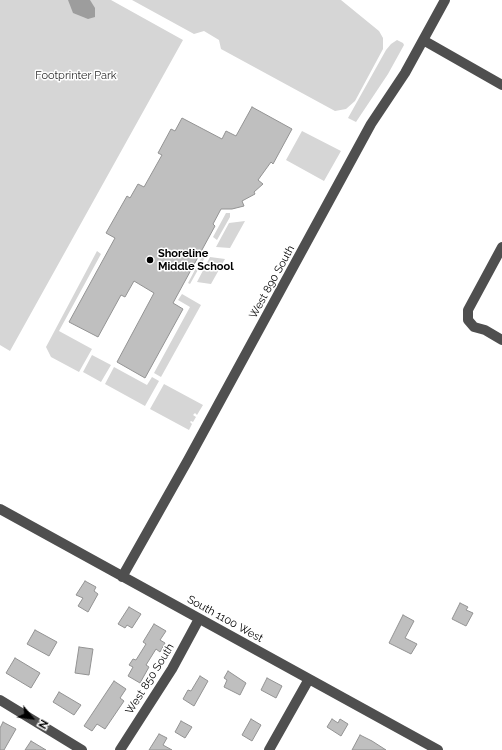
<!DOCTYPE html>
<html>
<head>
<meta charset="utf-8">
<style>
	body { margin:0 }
	#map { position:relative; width:502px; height:750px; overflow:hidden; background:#fff; font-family:Raleway,sans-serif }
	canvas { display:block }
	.north { position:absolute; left:12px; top:698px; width:40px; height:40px; -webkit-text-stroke:3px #fff; paint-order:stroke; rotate:119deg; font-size:11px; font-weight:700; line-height:16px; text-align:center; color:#000 }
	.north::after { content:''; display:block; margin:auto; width:14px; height:18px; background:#000; clip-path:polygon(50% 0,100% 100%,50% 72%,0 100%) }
</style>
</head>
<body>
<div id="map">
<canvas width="502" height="750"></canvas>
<div class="north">N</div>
</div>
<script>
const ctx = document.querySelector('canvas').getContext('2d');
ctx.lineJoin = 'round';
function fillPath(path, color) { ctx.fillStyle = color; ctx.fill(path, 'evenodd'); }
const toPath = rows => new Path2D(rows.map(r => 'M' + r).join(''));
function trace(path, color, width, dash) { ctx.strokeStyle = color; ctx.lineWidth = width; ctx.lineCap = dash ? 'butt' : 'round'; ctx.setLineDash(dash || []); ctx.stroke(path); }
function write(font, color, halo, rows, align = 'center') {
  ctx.font = font + ' Raleway,sans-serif'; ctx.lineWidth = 3; ctx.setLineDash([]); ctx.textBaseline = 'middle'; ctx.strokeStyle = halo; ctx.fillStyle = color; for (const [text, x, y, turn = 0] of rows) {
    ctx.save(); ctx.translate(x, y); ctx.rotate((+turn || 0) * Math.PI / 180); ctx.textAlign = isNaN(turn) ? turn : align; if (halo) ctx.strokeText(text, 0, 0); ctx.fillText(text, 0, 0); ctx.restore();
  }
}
const green = toPath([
	[0,0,111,0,183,40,10,351,0,345],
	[132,0,341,0,379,31,383,38,383,49,355,101,346,109,335,111,221,49,219,40,204,31,194,34],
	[397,40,403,43,404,45,388,74,356,122,348,118,386,50,391,44],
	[302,131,341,151,324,181,286,160],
	[226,213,230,213,230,217,217,240,213,237],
	[245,221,230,248,216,247,229,223],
	[97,251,101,254,59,331,92,349,79,372,51,357,46,347],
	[205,251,208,252,190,284,188,283],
	[210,257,225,259,211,284,197,282],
	[182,294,201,305,161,377,154,373,190,307,178,300],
	[92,355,111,365,101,382,83,372],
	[114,367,147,385,152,377,159,381,145,406,105,384],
	[164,384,203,405,197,415,195,413,193,415,196,417,193,422,191,421,190,422,192,424,189,430,150,409]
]);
const water = toPath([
	[68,0,90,0,95,8,95,17,88,19,73,13]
]);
const building = toPath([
	[252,107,292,129,273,164,271,162,258,180,263,184,254,192,255,194,242,201,244,206,232,209,221,209,213,224,215,226,173,303,183,309,145,378,117,362,154,293,134,281,125,297,121,295,98,337,69,322,115,238,106,233,127,196,130,198,138,184,144,187,162,155,158,153,171,129,175,131,182,118,222,139,226,131,236,136,252,107],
	[85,581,96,587,94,591,98,594,88,612,78,606,83,598,76,595,85,581],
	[460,603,468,607,466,610,473,613,466,626,452,619,460,603],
	[129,607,141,614,132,628,127,625,125,628,118,624,129,607],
	[403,615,414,621,405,638,417,644,411,654,389,643,403,615],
	[154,624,166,631,160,640,165,643,160,652,156,649,146,665,149,667,140,683,128,676,133,667,129,665,133,659,136,660,146,644,143,642,154,624],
	[35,630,57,642,49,656,27,644,35,630],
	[79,647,93,649,89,675,75,673,79,647],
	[15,658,40,673,31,688,6,673,15,658],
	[228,671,246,683,240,695,224,687,227,680,224,678,228,671],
	[200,676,208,681,194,706,183,699,188,690,191,691,200,676],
	[267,678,282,686,276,698,261,690,267,678],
	[114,681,126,689,120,698,124,701,105,729,97,724,92,731,84,726,114,681],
	[59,692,81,705,74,715,53,702,59,692],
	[251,719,261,725,252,741,242,735,251,719],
	[332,719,338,723,340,719,348,724,341,736,327,727,332,719],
	[181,721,192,727,185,738,175,732,181,721],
	[3,722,16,729,4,750,0,750,0,728,3,722],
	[159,734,167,738,163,745,172,750,149,750,159,734],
	[360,735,372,741,386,750,352,750,360,735],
	[31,741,46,750,25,750,31,741]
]);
const minor = toPath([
	[423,40,502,85],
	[502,247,468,310,468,320,474,327,485,330,502,340],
	[0,509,438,750],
	[122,577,188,460,371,124,405,73,445,0],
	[0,700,82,750],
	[120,750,172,669,199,619],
	[269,750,309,679]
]);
const markers = [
	[150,260,4,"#000"]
];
const parkNames = [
	["Footprinter Park",76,76]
];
const poiNames = [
	["Shoreline",158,254],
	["Middle School",158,267]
];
const streetNames = [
	["West 890 South",272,282,-61],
	["South 1100 West",225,619,29],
	["West 850 South",150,679,-58]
];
fillPath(green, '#d6d6d6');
fillPath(water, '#9d9d9d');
fillPath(building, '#bfbfbf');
trace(building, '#939393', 1);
trace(minor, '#4f4f4f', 10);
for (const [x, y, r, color] of markers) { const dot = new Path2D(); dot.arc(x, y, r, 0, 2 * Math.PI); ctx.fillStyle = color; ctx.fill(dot); trace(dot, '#fff', 1.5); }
write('11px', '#2d2d2d', '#fff', parkNames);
write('bold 11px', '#000', '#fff', poiNames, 'left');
write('11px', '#000', '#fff', streetNames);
</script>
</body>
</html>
